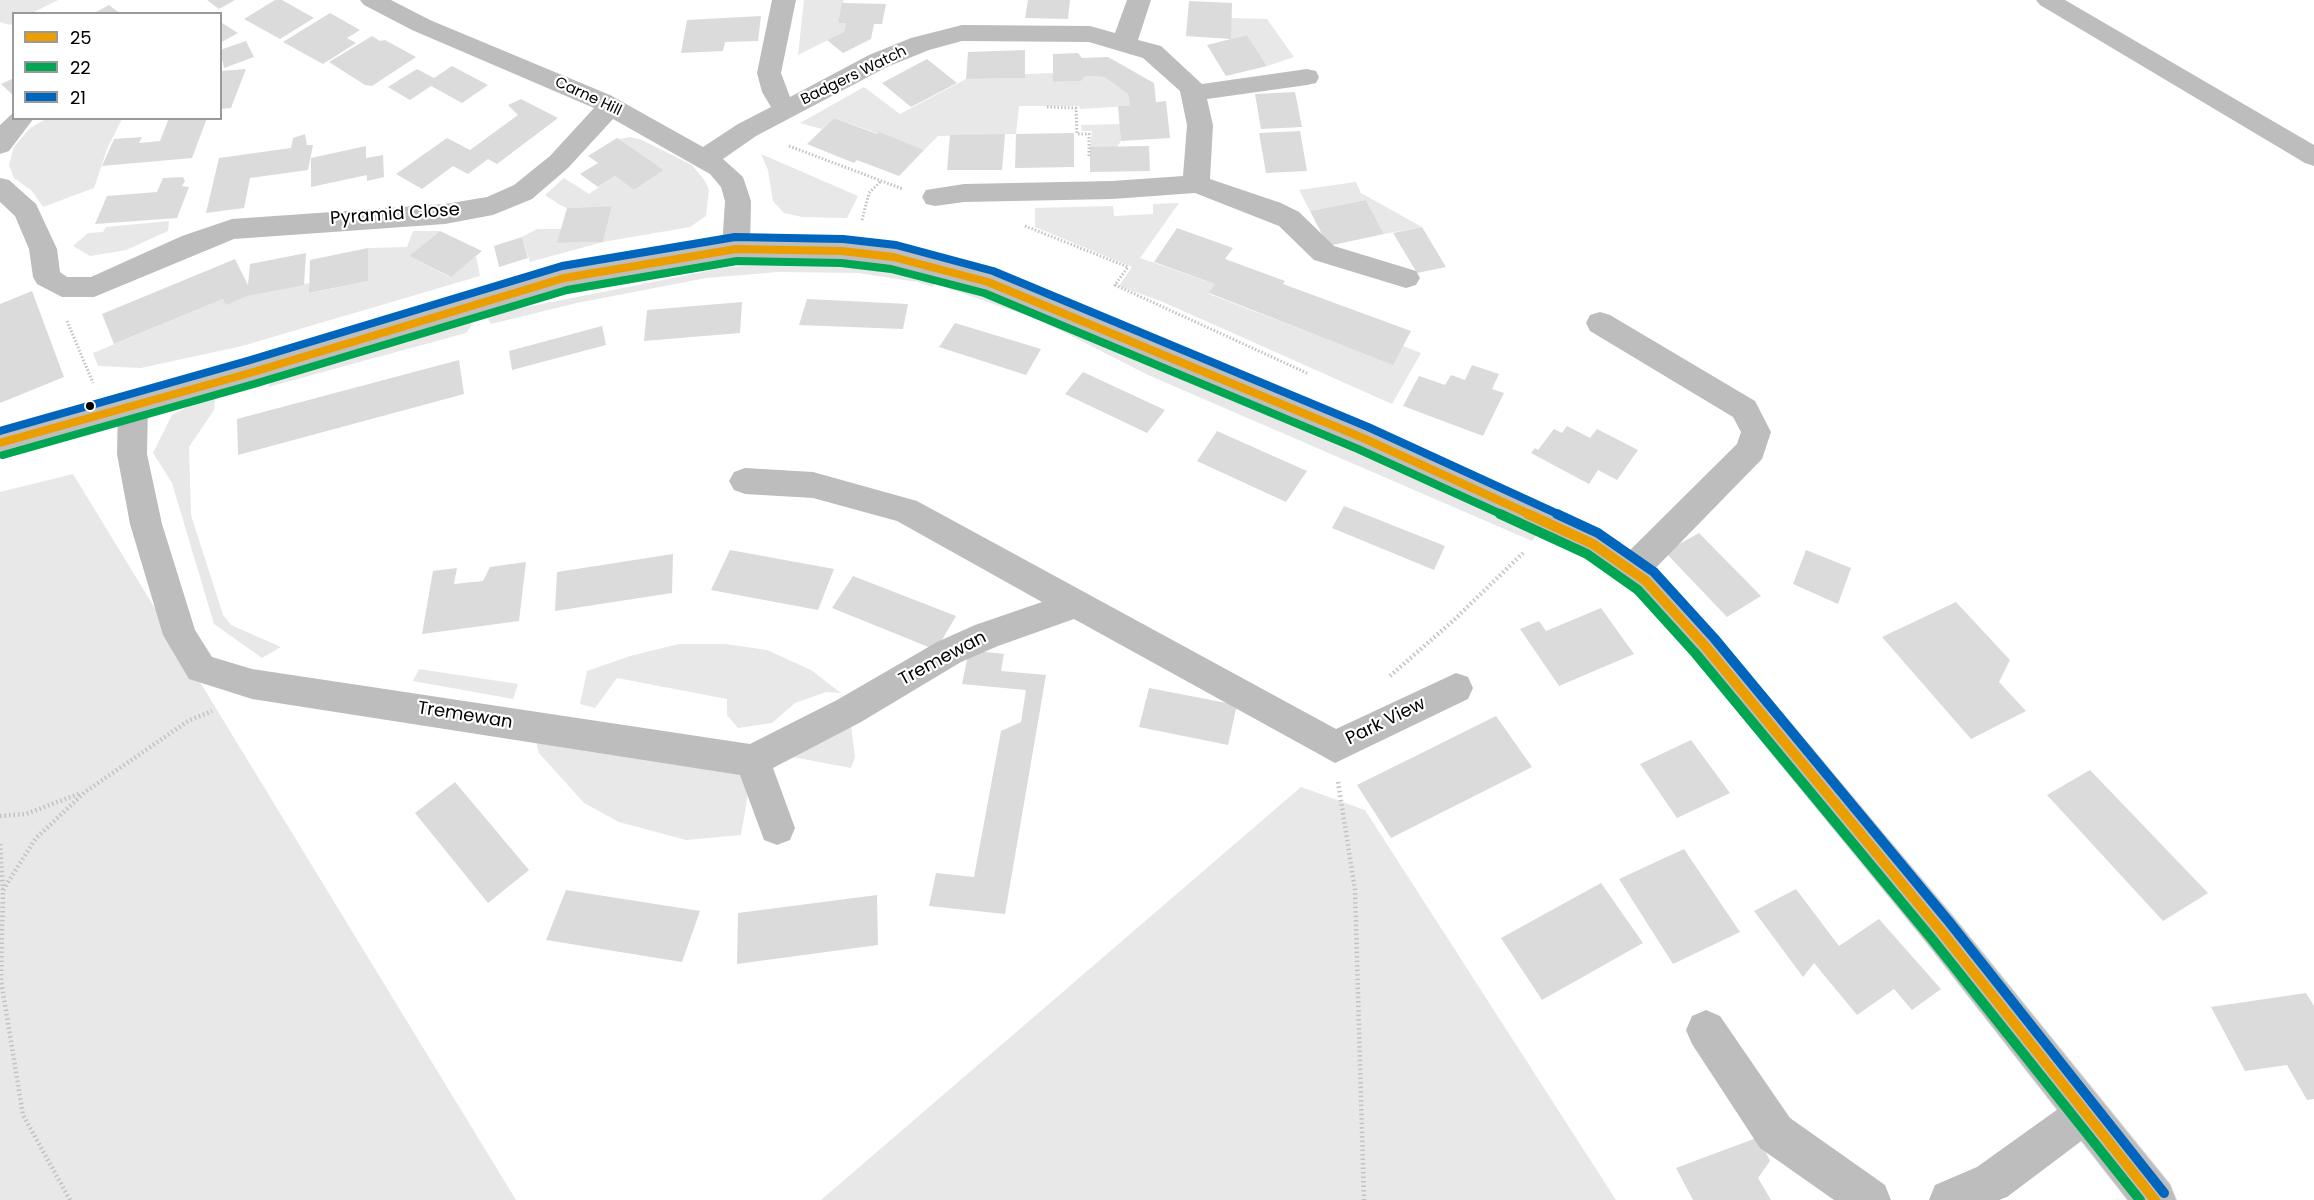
<!DOCTYPE html>
<html>
<head>
<meta charset="utf-8">
<style>
	body { margin:0 }
	#map { position:relative; width:2314px; height:1200px; overflow:hidden; background:#fff; font-family:Poppins,sans-serif }
	canvas { display:block }
	.legend { position:absolute; left:12px; top:12px; width:210px; height:108px; box-sizing:border-box; background:#fff; border:2px solid #999; margin:0; padding:8px 10px; list-style:none; font-size:18px; color:#000 }
	.legend li { display:flex; align-items:center; gap:12px; height:30px }
	.legend b { width:30px; border:2px solid #999 }
</style>
</head>
<body>
<div id="map">
<canvas width="2314" height="1200"></canvas>
<ul class="legend">
<li><b style="height:8px;background:#eb9e00"></b>25</li>
<li><b style="height:8px;background:#00a651"></b>22</li>
<li><b style="height:8px;background:#0065bd"></b>21</li>
</ul>
</div>
<script>
const ctx = document.querySelector('canvas').getContext('2d');
ctx.lineJoin = 'round';
function fillPath(path, color) { ctx.fillStyle = color; ctx.fill(path, 'evenodd'); }
const toPath = rows => new Path2D(rows.map(r => 'M' + r).join(''));
function trace(path, color, width, dash) { ctx.strokeStyle = color; ctx.lineWidth = width; ctx.lineCap = dash ? 'butt' : 'round'; ctx.setLineDash(dash || []); ctx.stroke(path); }
function write(font, color, halo, rows, align = 'center') {
  ctx.font = font + ' Poppins,sans-serif'; ctx.lineWidth = 4.5; ctx.setLineDash([]); ctx.textBaseline = 'middle'; ctx.strokeStyle = halo; ctx.fillStyle = color; for (const [text, x, y, turn = 0] of rows) {
    ctx.save(); ctx.translate(x, y); ctx.rotate((+turn || 0) * Math.PI / 180); ctx.textAlign = isNaN(turn) ? turn : align; if (halo) ctx.strokeText(text, 0, 0); ctx.fillText(text, 0, 0); ctx.restore();
  }
}
const green = toPath([
	[0,0,58,0,32,13,14,14,13,23,10,25,0,22],
	[804,0,844,0,838,22,846,23,844,32,798,55],
	[1231,18,1267,19,1294,57,1267,66,1247,35,1231,39],
	[1053,73,1054,82,1081,81,1085,76,1104,77,1128,94,1130,106,1080,109,1079,106,1019,106,1016,134,938,136,924,150,834,118,822,129,800,123,864,87,900,114,966,79,1024,78,1025,74],
	[46,119,122,119,107,149,94,188,43,207,32,191,14,178,9,165,14,147,30,128],
	[1120,124,1121,141,1117,147,1090,147,1092,131,1082,131,1081,125],
	[631,137,642,140,692,165,705,181,709,190,706,216,690,227,603,242,530,262,522,237,537,229,561,229,558,243,603,242,612,206,567,208,560,205,545,195,564,178,589,194,615,176,634,190,664,170,619,139],
	[761,154,858,196,847,218,802,217,784,213,773,201,768,170],
	[1356,182,1361,193,1422,227,1384,234,1366,200,1310,211,1299,190],
	[1179,203,1140,258,1215,284,1209,294,1392,364,1403,346,1421,353,1392,404,1163,302,1119,286,1132,267,1035,227,1035,208,1113,206,1114,216,1153,214,1153,204],
	[169,221,168,231,126,250,90,256,73,246,88,233,103,232,106,227],
	[413,231,440,231,409,256,450,277,476,256,480,276,242,346,141,368,98,366,93,353,223,299,309,283,310,293,368,281,368,248,407,247],
	[867,262,938,277,933,287,917,282,858,273,779,272,706,278,577,303,491,324,486,315,723,268,772,263],
	[948,281,1044,312,1541,530,1532,541,1148,375,1040,320,944,287],
	[467,320,472,325,466,333,268,387,272,379,285,371],
	[216,392,214,410,189,447,191,515,223,615,231,625,281,647,262,658,214,624,172,483,153,453,172,415],
	[73,474,516,1200,0,1200,0,492],
	[679,644,725,644,767,650,811,670,841,693,826,692,795,703,772,723,738,728,727,715,727,699,617,678,595,708,580,704,587,671,630,656],
	[419,669,518,684,513,699,413,681],
	[849,711,855,757,851,768,792,757],
	[532,727,751,776,741,835,686,840,619,822,584,803,539,753],
	[1301,787,1365,810,1616,1200,821,1200]
]);
const building = toPath([
	[207,0,235,0,219,9],
	[275,0,282,0,314,18,280,39,244,19],
	[1028,0,1070,0,1068,19,1025,18],
	[1189,1,1232,3,1231,39,1247,35,1267,66,1226,76,1207,45,1231,39,1186,36],
	[842,3,886,4,882,24,874,24,871,39,843,53,827,40,844,32,846,23,838,23],
	[109,5,121,14,92,14],
	[330,13,360,30,347,38,356,43,323,64,283,42],
	[761,16,758,41,725,42,723,51,681,53,687,20],
	[220,23,222,23,238,33,220,43],
	[372,36,380,41,385,40,416,57,372,86,365,85,329,62],
	[246,41,254,57,224,68,220,50],
	[1025,50,1025,78,966,79,968,52],
	[1078,53,1082,58,1108,57,1154,83,1156,102,1166,101,1170,138,1121,141,1118,106,1130,106,1128,94,1104,77,1085,76,1081,81,1053,82,1053,54],
	[927,59,957,83,911,107,882,83],
	[452,66,488,85,462,103,431,86,410,100,388,87,417,69,434,78],
	[246,69,231,108,220,109,220,71],
	[14,78,14,96,1,84],
	[1295,92,1302,127,1261,129,1255,94],
	[521,99,558,118,497,164,488,159,468,174,453,166,422,189,396,174,447,138,470,150,518,115,508,105],
	[169,118,207,118,192,158,102,166,114,139,142,137,139,143,160,141],
	[834,118,877,134,879,132,924,150,899,176,857,160,854,163,807,144],
	[1300,131,1307,171,1266,173,1259,133],
	[1074,133,1074,167,1015,168,1016,134],
	[305,134,307,145,313,145,308,170,250,178,244,208,206,213,219,158,291,148,293,138],
	[1005,134,1002,170,947,170,950,135],
	[617,138,619,139,664,170,634,190,615,176,598,187,580,174,598,163,588,156],
	[366,146,366,158,383,155,384,177,367,181,367,175,311,187,311,158],
	[1149,146,1150,171,1090,172,1090,147],
	[183,177,185,181,182,186,189,187,177,218,95,224,107,196,157,192,163,178],
	[1366,200,1384,234,1328,246,1310,211],
	[612,206,603,242,557,243,567,208],
	[1422,227,1446,267,1417,273,1393,233],
	[1177,228,1233,248,1225,259,1285,281,1283,284,1411,331,1393,365,1209,293,1215,284,1154,262],
	[440,231,482,251,451,277,409,256],
	[522,237,528,258,499,267,494,246],
	[368,248,368,281,309,293,310,260],
	[306,253,304,285,247,296,226,305,223,299,114,344,102,314,235,259,248,285,250,264],
	[32,291,64,377,0,403,0,304],
	[807,299,908,304,903,329,799,325],
	[742,302,740,333,644,341,647,310],
	[955,323,1041,349,1026,375,939,347],
	[602,326,606,345,512,370,509,351],
	[459,360,464,394,238,455,237,419],
	[1472,365,1499,374,1492,389,1504,393,1483,436,1403,406,1419,376,1445,385,1451,375,1465,380],
	[1083,372,1165,410,1147,433,1065,394],
	[1567,426,1590,438,1597,429,1638,450,1617,480,1598,470,1589,484,1531,453,1535,448,1538,450,1554,429,1562,433],
	[1217,431,1307,471,1286,502,1197,461],
	[1344,506,1445,546,1434,570,1332,528],
	[1699,533,1761,596,1727,617,1665,552],
	[730,550,834,569,818,610,711,590],
	[1806,550,1851,568,1838,604,1793,584],
	[673,554,672,593,555,611,557,572],
	[526,562,519,621,422,634,433,571,457,568,454,584,483,581,490,567],
	[853,576,956,616,936,650,832,608],
	[1956,602,2010,660,1999,682,2026,711,1971,739,1882,637],
	[1601,608,1634,654,1559,686,1520,629,1539,621,1546,631],
	[969,650,1004,654,1001,671,1046,675,1005,914,929,906,936,873,974,877,1001,731,1021,722,1026,690,962,684],
	[1149,688,1237,705,1228,745,1139,727],
	[1496,716,1532,767,1391,838,1357,785],
	[1691,740,1730,793,1677,818,1640,764],
	[2090,770,2208,893,2163,921,2047,795],
	[455,782,529,870,488,903,415,813],
	[1684,849,1740,932,1673,964,1619,879],
	[1601,883,1643,943,1542,1000,1501,938],
	[1796,889,1839,946,1879,919,1941,989,1912,1010,1894,989,1857,1015,1814,963,1803,977,1754,911],
	[566,890,700,911,682,962,546,940],
	[877,895,878,945,737,964,738,913],
	[2306,993,2314,1006,2314,1099,2307,1100,2287,1065,2245,1071,2211,1007],
	[1759,1137,1770,1161,1758,1178,1771,1200,1693,1200,1676,1168]
]);
const pathFar1 = toPath([
	[1047,107,1076,108,1077,134,1089,134,1089,158],
	[789,146,903,189],
	[862,220,869,193,881,181],
	[1025,226,1128,267,1115,285,1309,374],
	[67,321,93,383]
]);
const path = toPath([
	[1390,676,1454,620,1523,553],
	[1338,782,1355,890,1364,1200],
	[0,816,26,814,81,793],
	[0,844,3,890],
	[70,1200,23,1115,1,980,3,890,36,838,85,792,188,721,212,711]
]);
const minor = toPath([
	[360,0,391,0,430,20,610,95,703,147,738,124,771,107,762,92,757,73,772,0,796,0,781,73,790,97,869,55,911,38,962,25,1090,26,1115,33,1127,0,1151,0,1138,40,1161,46,1202,84,1307,69,1316,71,1319,77,1316,83,1307,85,1207,99,1213,125,1210,179,1281,203,1299,212,1334,246,1416,271,1420,278,1416,285,1406,288,1314,260,1279,226,1195,193,1112,199,964,202,935,206,926,204,922,197,926,190,964,184,1112,181,1183,176,1187,125,1180,91,1143,58,1089,42,962,41,929,50,887,67,756,136,723,159,743,177,751,201,750,249,746,256,736,259,726,256,722,249,725,201,721,187,710,174,613,119,568,168,532,199,493,215,445,224,234,239,94,297,62,297,37,284,33,277,29,249,15,216,0,202,0,178,9,180,36,204,57,249,60,272,67,277,91,277,182,236,232,219,445,204,487,197,514,185,550,156,594,108,412,30,364,5,360,0],
	[2036,0,2065,0,2314,145,2314,166,2305,163,2040,5,2036,0],
	[14,112,14,118,34,118,9,151,0,154,0,125,14,112],
	[1600,312,1610,315,1755,401,1771,432,1762,459,1643,581,1631,585,1619,581,1615,571,1619,561,1737,444,1741,432,1733,417,1590,331,1586,323,1590,315,1600,312],
	[133,394,144,398,148,406,147,454,162,524,195,630,212,657,252,669,750,744,837,700,937,642,975,625,1042,602,897,521,813,498,745,494,734,490,729,481,734,472,745,468,813,472,917,501,1336,729,1456,673,1468,677,1473,688,1468,699,1335,763,1074,619,998,646,961,662,861,722,773,768,795,828,790,840,777,845,764,840,740,775,252,699,189,679,163,635,130,524,117,454,118,406,122,398,133,394],
	[1706,1010,1720,1016,1790,1118,1885,1185,1891,1200,1834,1200,1760,1148,1692,1044,1686,1030,1692,1016,1706,1010],
	[2086,1093,2100,1099,2106,1113,2100,1127,2007,1197,1999,1200,1929,1200,1935,1185,1977,1167,2072,1099,2086,1093]
]);
const major = toPath([
	[736,239,842,241,893,247,998,275,1374,429,1604,535,1658,571,1717,636,1954,918,2170,1185,2176,1200,2128,1200,1928,944,1693,656,1634,591,1582,553,1352,447,980,290,893,267,842,261,736,259,674,268,564,288,507,304,250,384,0,455,0,431,250,362,564,268,736,239]
]);
const bus1Far1 = toPath([
	[0,443,250,373,564,278,736,249,842,251,893,257,988,282,1363,438,1531,515]
]);
const bus1 = toPath([
	[1528,514,1593,544,1646,581,1705,646,1941,931,2155,1200]
]);
const bus2Far1 = toPath([
	[3,455,254,384,567,290,737,261,841,263,891,269,984,293,1358,449,1503,515]
]);
const bus2 = toPath([
	[1500,514,1587,554,1638,590,1696,654,1932,939,2140,1200]
]);
const bus3Far1 = toPath([
	[0,431,247,361,562,266,735,237,843,239,896,245,993,271,1368,427,1560,515]
]);
const bus3 = toPath([
	[1557,514,1598,533,1654,572,1714,638,1950,923,2164,1193]
]);
const markers = [
	[90,406,5,"#000"]
];
const farStreetnames = [
	["Badgers Watch",854,76,-26],
	["Carne Hill",588,97,25]
];
const streetNames = [
	["Pyramid Close",395,215,-4],
	["Tremewan",943,659,-28],
	["Tremewan",465,716,9],
	["Park View",1386,722,-26]
];
fillPath(green, '#e8e8e8');
fillPath(building, '#dbdbdb');
trace(major, '#dbdbdb', 2);
trace(pathFar1, '#c2c2c2', 3, [1.5, 2]);
trace(path, '#c2c2c2', 4.5, [1.5, 3]);
fillPath(minor, '#bdbdbd');
fillPath(major, '#bdbdbd');
trace(bus1Far1, '#eb9e00', 8);
trace(bus1, '#eb9e00', 10);
trace(bus2Far1, '#00a651', 8);
trace(bus2, '#00a651', 10);
trace(bus3Far1, '#0065bd', 8);
trace(bus3, '#0065bd', 10);
for (const [x, y, r, color] of markers) { const dot = new Path2D(); dot.arc(x, y, r, 0, 2 * Math.PI); ctx.fillStyle = color; ctx.fill(dot); trace(dot, '#fff', 2); }
write('15px', '#000', '#fff', farStreetnames);
write('18px', '#000', '#fff', streetNames);
</script>
</body>
</html>
